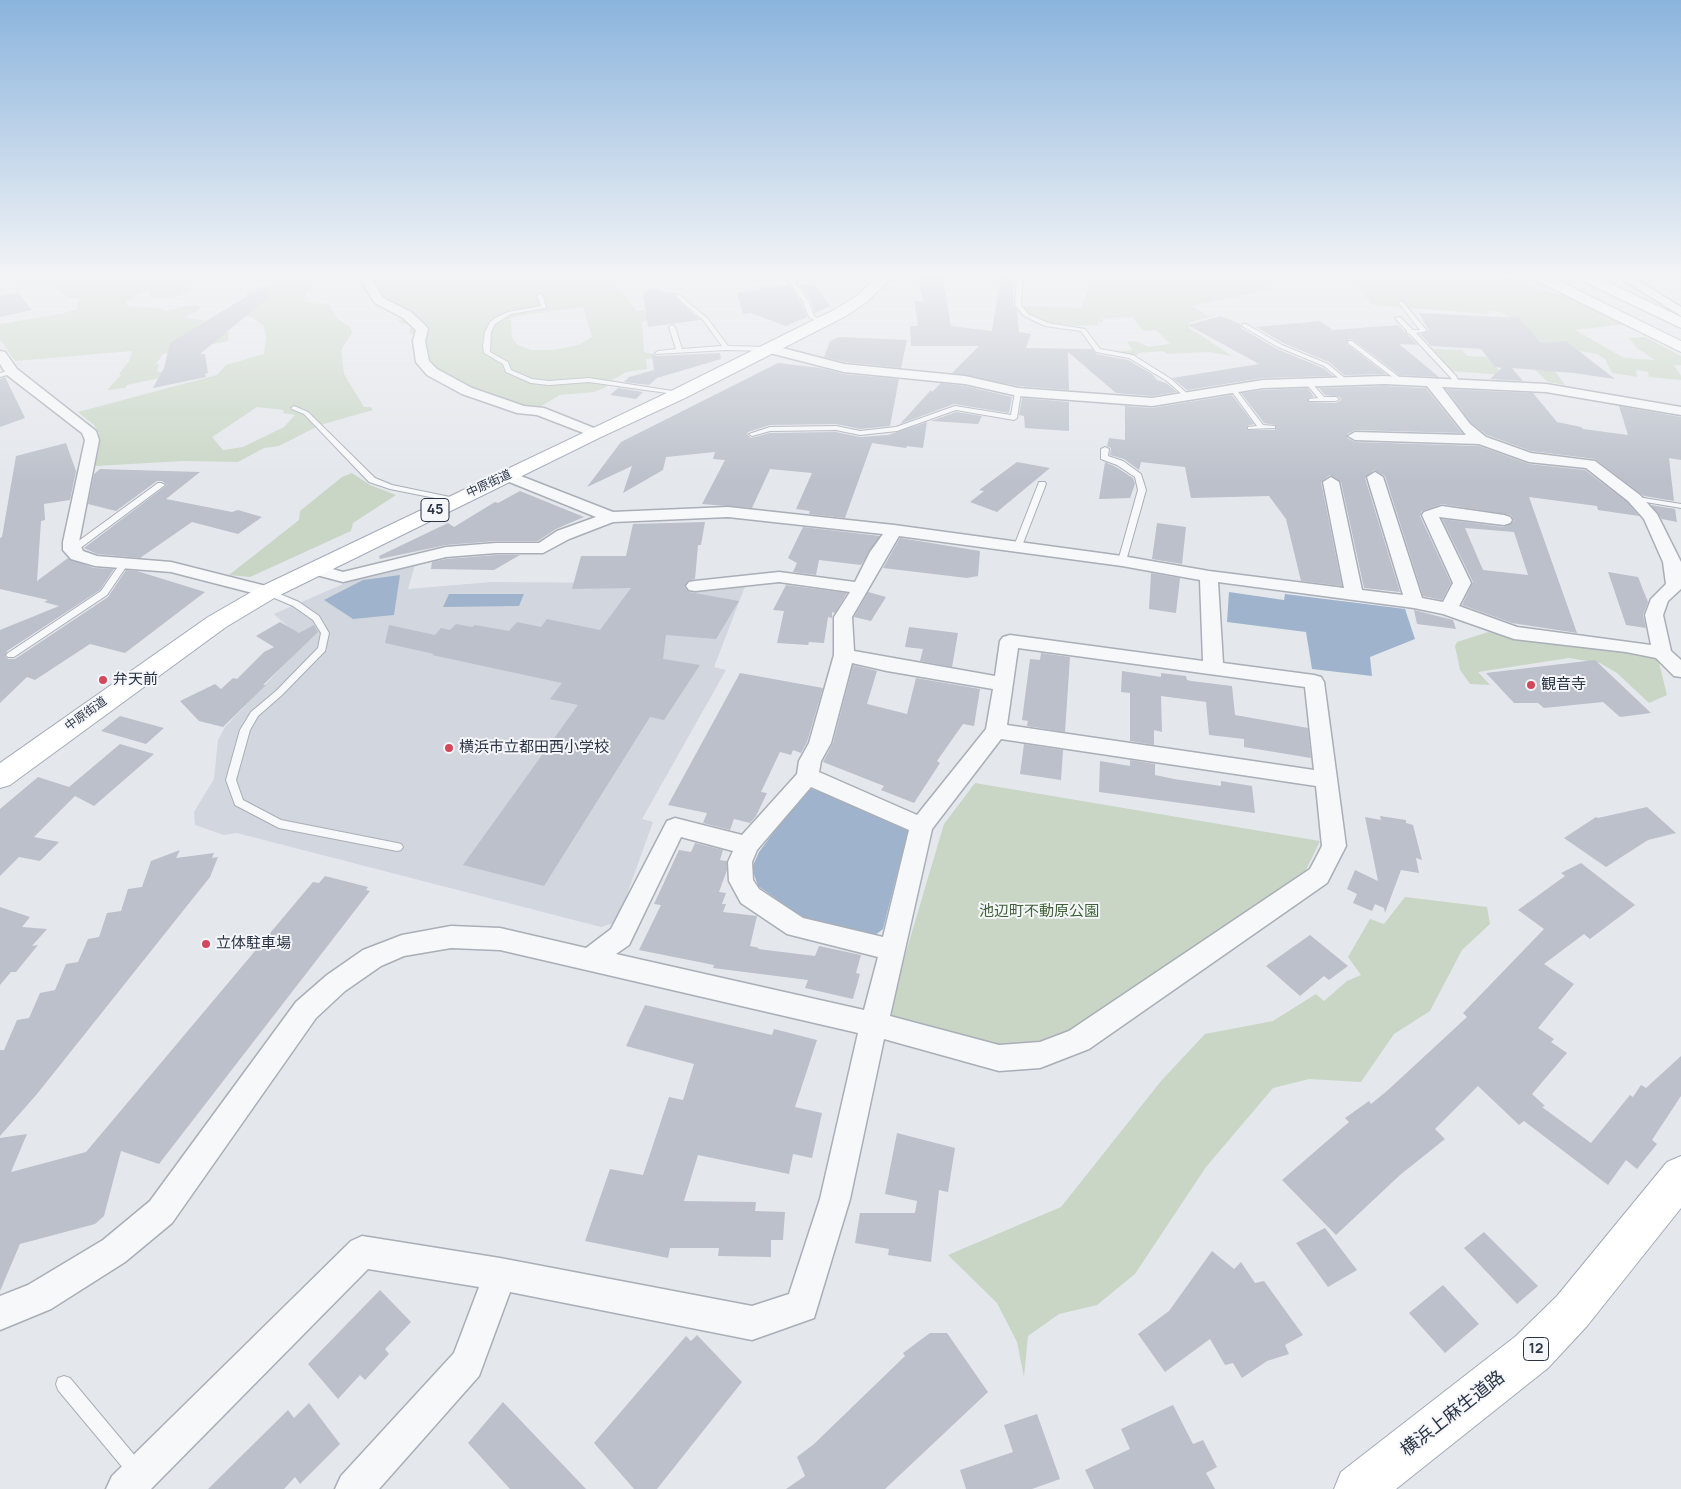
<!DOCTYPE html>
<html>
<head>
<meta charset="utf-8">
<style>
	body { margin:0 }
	canvas { display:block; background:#e4e7ec }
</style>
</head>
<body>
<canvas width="1681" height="1489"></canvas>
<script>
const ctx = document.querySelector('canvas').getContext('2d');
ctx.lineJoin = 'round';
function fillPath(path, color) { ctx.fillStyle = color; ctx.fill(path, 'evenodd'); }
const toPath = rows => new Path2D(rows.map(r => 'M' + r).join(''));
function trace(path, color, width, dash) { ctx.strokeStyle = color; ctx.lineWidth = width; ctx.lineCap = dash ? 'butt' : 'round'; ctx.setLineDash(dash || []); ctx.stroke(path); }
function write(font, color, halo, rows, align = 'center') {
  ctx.font = font + ' Manrope,"Noto Sans JP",sans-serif'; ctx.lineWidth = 4; ctx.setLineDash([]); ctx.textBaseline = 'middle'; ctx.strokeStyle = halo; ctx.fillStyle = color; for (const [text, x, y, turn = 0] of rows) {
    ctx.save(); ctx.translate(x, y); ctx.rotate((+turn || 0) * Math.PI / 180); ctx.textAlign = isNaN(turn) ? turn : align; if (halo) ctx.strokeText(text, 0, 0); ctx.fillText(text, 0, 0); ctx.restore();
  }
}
const built = toPath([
	[415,565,408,589,492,582,746,584,714,667,726,670,642,819,653,822,617,922,601,927,237,833,224,835,195,825,194,812,214,779,218,740,225,727,300,648,302,639,274,614,357,578]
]);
const green = toPath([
	[0,274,218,274,215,277,190,284,183,295,159,299,151,298,150,291,141,292,126,303,128,307,160,308,166,311,193,305,199,306,200,309,184,318,206,320,199,325,226,331,229,333,228,341,163,354,156,364,159,364,157,372,171,371,178,374,127,385,125,388,107,390,121,375,119,374,129,361,132,351,15,361,0,339,0,324,61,314,77,309,77,302,82,298,70,298,47,285,39,286,35,282,24,284,13,284,15,281,11,280,0,280],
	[277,274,318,274,304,297,305,302,328,304,338,319,350,327,352,333,341,350,344,374,364,407,371,407,373,410,320,425,279,446,264,448,238,462,183,461,95,466,99,433,94,425,78,412,217,375,226,365,264,354,266,336,263,325,253,318,242,314,248,291,269,286],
	[257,407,284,410,283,413,295,415,284,427,243,447,223,450,212,437],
	[365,274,597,274,621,290,636,311,644,310,653,319,642,322,644,352,654,354,653,358,646,359,647,369,626,372,611,381,606,387,594,392,560,395,538,408,500,399,477,391,430,365,423,346,425,333,409,334,411,323,402,324,398,320,406,319,379,300],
	[583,307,592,337,579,345,554,350,531,350,516,344,512,337,511,318,516,316],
	[1085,274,1259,274,1268,290,1192,306,1210,317,1188,323,1190,325,1188,327,1232,356,1209,352,1167,354,1163,351,1138,353,1136,356,1113,352,1133,350,1127,342,1136,341,1148,347,1170,344,1156,330,1144,331,1132,317,1102,319,1103,322,1097,322,1099,325,1080,326,1049,323,1024,311,1021,306,1082,308,1089,284],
	[1347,274,1500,274,1542,290,1565,295,1625,324,1575,330,1624,358,1655,360,1638,349,1629,338,1645,337,1681,356,1681,365,1674,365,1681,376,1681,380,1649,377,1648,372,1636,370,1637,377,1612,373,1605,359,1597,354,1563,348,1555,371,1565,385,1548,382,1534,369,1515,323,1504,313,1488,311,1489,314,1373,305],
	[1433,349,1462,350,1467,356,1487,357,1503,375,1451,371],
	[352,473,370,485,396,495,353,523,351,531,250,577,229,575,299,520,300,511,342,477],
	[1488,632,1520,640,1628,652,1655,658,1659,663,1667,695,1649,703,1617,673,1600,663,1569,658,1478,672,1490,685,1470,684,1460,670,1455,646,1457,642],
	[975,783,1320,841,1306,870,1072,1030,1039,1043,1004,1047,887,1016,944,824],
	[1405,897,1487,907,1490,924,1462,950,1430,1011,1394,1034,1361,1082,1309,1079,1273,1088,1206,1167,1135,1274,1097,1305,1059,1314,1028,1336,1024,1377,1017,1342,997,1303,948,1255,1061,1207,1161,1081,1205,1034,1273,1021,1316,994,1324,1001,1347,981,1361,975,1348,957,1370,919,1384,924]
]);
const water = toPath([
	[400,575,394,615,353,619,324,600,363,580],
	[1229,592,1284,600,1285,594,1405,609,1415,639,1370,657,1372,676,1312,669,1306,632,1227,622],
	[449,594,524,594,519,606,443,607],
	[812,789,847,801,909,827,883,929,874,936,805,919,758,886,752,868,759,852,803,793]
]);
const building = toPath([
	[917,274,942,274,951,326,992,331,1001,274,1013,274,1013,305,1017,310,1019,332,1031,334,1026,348,1092,349,1096,354,1128,360,1152,374,1157,380,1166,383,1177,392,1152,396,1116,393,1068,352,1069,390,1018,386,952,373,979,346,911,346,910,326,918,326,914,301,923,301],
	[814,284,830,306,815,313,810,299,800,285],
	[789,285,800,301,807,317,786,326,751,313,743,314,737,293,759,290,758,287],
	[262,287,269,297,200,354,205,354,208,373,205,374,206,377,153,388,164,368,170,343],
	[656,288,665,293,672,292,675,293,675,298,700,320,648,327,643,292],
	[18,292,32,310,0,317,0,296],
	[1419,313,1519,318,1541,343,1566,341,1615,379,1574,373,1512,368,1523,381,1490,379,1502,368,1495,367,1481,349,1431,346,1420,334,1429,331],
	[1221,316,1240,324,1241,328,1277,349,1323,368,1333,376,1263,378,1187,390,1172,378,1259,364,1188,325],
	[1320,321,1333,330,1398,325,1418,345,1399,344,1439,377,1399,375,1352,339,1347,340,1347,344,1386,374,1344,375,1329,362,1283,343,1256,327],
	[839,337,907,340,901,368,844,362,824,357,830,341],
	[720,353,721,359,657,378,649,385,624,382,629,377,654,370,652,354,656,356],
	[778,363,821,368,844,374,899,379,890,426,860,429,836,424,770,425,748,432,747,434,751,438,770,433,836,432,860,437,888,435,927,422,923,448,907,446,906,448,872,443,845,518,809,514,810,511,796,509,812,473,770,469,752,508,702,504,725,460,713,459,715,452,666,457,663,470,623,493,632,466,587,487,621,442],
	[5,377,25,418,0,427,0,379],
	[941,383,965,386,1012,397,1009,413,954,404,900,424,931,390,932,392],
	[1384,386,1426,388,1462,433,1355,430,1347,434,1347,438,1355,442,1479,446,1529,464,1585,470,1627,502,1639,516,1598,510,1597,506,1529,497,1577,633,1512,623,1462,605,1473,582,1442,519,1504,527,1514,521,1511,515,1442,504,1422,511,1420,516,1451,583,1442,600,1423,596,1385,476,1374,470,1365,478,1400,592,1364,588,1341,482,1330,475,1321,482,1342,586,1301,581,1286,519,1269,496,1191,498,1185,467,1141,462,1139,470,1124,459,1110,455,1111,448,1107,446,1109,438,1125,440,1125,406,1152,408,1232,395,1254,424,1247,426,1247,430,1275,430,1276,425,1264,423,1241,393,1263,390,1308,388,1314,397,1308,398,1308,402,1336,403,1341,400,1340,397,1325,395,1319,388],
	[1465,528,1514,532,1528,575,1483,570],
	[618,388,643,392,636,399,610,395],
	[1446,389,1533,393,1557,422,1581,427,1583,429,1628,435,1619,406,1681,417,1681,460,1669,458,1674,501,1644,496,1595,459,1531,451,1487,435,1471,423],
	[1022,398,1069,402,1069,431,1025,428,1024,416,1019,415],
	[956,412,982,416,978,424,931,421],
	[66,443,76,471,70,500,44,504,45,520,41,521,37,581,68,558,94,568,114,569,100,590,7,651,5,656,8,659,15,659,108,597,126,570,137,571,205,592,125,653,90,644,35,680,27,677,0,703,0,630,59,606,44,602,48,600,0,589,0,538,2,537,16,456],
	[1017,462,1050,468,997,512,970,502,984,491,979,490],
	[1105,462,1116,467,1133,478,1135,484,1130,498,1099,499],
	[100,469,200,472,166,499,232,512,238,510,262,517,238,534,192,522,140,558,97,554,84,548,167,485,162,481,157,481,116,511,88,504,94,474],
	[520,491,584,517,556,529,538,541,496,541,446,545,380,559,379,556,448,523,454,527,495,502,498,503],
	[1651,505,1675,509,1677,522,1662,519],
	[705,522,701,545,698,545,695,579,688,581,684,587,689,592,739,601,716,639,666,635,663,659,700,665,664,720,650,717,544,886,463,865,578,705,550,699,562,683,432,655,434,654,385,643,389,625,435,635,441,628,450,630,456,624,472,627,475,625,509,631,517,622,541,627,547,619,600,630,631,588,572,589,581,556,626,556,633,524],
	[1157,523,1186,527,1182,564,1152,559],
	[803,527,880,536,861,565,819,560,816,575,793,572,797,563,788,558],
	[900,538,980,551,978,576,967,578,883,568],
	[496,555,520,555,494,570,431,569,432,562,446,559],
	[1608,572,1638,577,1648,602,1643,615,1646,628,1626,625],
	[1151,573,1180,578,1176,613,1149,609],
	[786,585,847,593,835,613,832,612,832,618,828,617,824,643,809,642,808,645,777,643,784,611,773,610],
	[868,592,886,597,871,621,854,617],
	[1414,610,1453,620,1456,629,1417,624],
	[280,622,299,633,314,625,318,632,263,685,266,685,223,727,199,721,180,701,215,684,221,689,233,678,237,679,264,652,274,647,256,636],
	[909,627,958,633,952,667,920,661,923,649,905,647],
	[1041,653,1070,657,1065,732,1027,726,1028,721,1022,720,1030,659,1040,660],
	[1595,660,1651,713,1620,717,1603,702,1544,708,1538,703,1514,703,1486,673],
	[853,665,877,671,867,704,907,714,916,678,980,689,974,726,963,724,937,761,940,763,914,803,881,790,884,786,823,762,833,743],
	[1122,671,1161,677,1161,673,1186,676,1187,680,1191,681,1232,686,1235,715,1308,728,1311,758,1244,747,1244,739,1209,735,1206,702,1161,696,1162,732,1154,730,1154,745,1130,741,1130,693,1121,692],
	[740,673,823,688,807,742,801,753,793,750,791,755,780,752,761,792,767,793,756,816,750,823,734,819,730,830,703,823,707,813,668,805],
	[120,716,164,728,146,744,101,731],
	[120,744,154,754,94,806,75,796,34,837,59,842,40,861,19,857,0,876,0,809,38,777,69,787],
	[1024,744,1063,750,1061,780,1020,774],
	[1130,760,1155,764,1155,775,1174,779,1221,786,1221,781,1252,786,1255,813,1099,792,1100,761,1130,766],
	[1647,807,1676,833,1648,840,1606,867,1564,838,1596,817,1598,818],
	[1380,816,1406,820,1406,823,1413,825,1422,860,1416,858,1419,873,1401,870,1385,913,1384,908,1375,904,1372,911,1353,903,1357,894,1347,889,1355,870,1378,881,1365,817,1381,820],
	[695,843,723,850,720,860,727,861,727,870,719,892,726,893,722,904,726,904,723,912,757,916,750,946,759,948,758,949,815,956,819,946,861,955,856,973,860,974,853,999,805,988,808,980,713,968,714,965,639,950,661,905,654,904,679,850,691,852],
	[180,850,176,858,214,853,212,858,218,857,210,877,37,1094,0,1136,0,1050,4,1050,17,1020,29,1018,40,993,55,990,66,964,78,962,88,939,99,937,107,913,121,911,128,889,142,887,151,861],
	[1581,863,1635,905,1590,939,1584,934,1544,964,1574,984,1538,1028,1554,1039,1551,1042,1567,1053,1532,1094,1545,1106,1542,1107,1591,1143,1630,1095,1633,1097,1641,1085,1646,1088,1681,1056,1681,1096,1652,1140,1657,1144,1637,1169,1626,1160,1608,1185,1524,1121,1519,1125,1478,1086,1435,1129,1445,1139,1400,1175,1336,1235,1282,1180,1349,1122,1345,1118,1369,1101,1371,1104,1388,1090,1467,1017,1463,1013,1544,929,1518,910,1565,876,1561,873],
	[325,876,368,887,366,890,370,891,159,1164,121,1151,104,1216,95,1224,20,1244,0,1291,0,1138,27,1134,11,1172,86,1152,313,882,319,883],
	[0,907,30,917,22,927,47,929,32,946,38,945,16,972,11,972,0,985],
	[1310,935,1348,966,1329,980,1324,976,1300,996,1266,966],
	[645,1005,772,1035,774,1029,817,1040,795,1107,822,1113,812,1158,793,1154,789,1174,698,1155,684,1201,756,1202,755,1211,785,1212,783,1240,771,1240,771,1257,718,1256,719,1248,670,1248,668,1258,585,1241,610,1169,643,1175,669,1097,683,1100,694,1064,626,1046],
	[897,1133,955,1148,948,1192,939,1190,931,1262,888,1255,889,1249,855,1243,860,1213,915,1213,917,1201,885,1194],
	[1325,1228,1357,1270,1328,1287,1296,1243],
	[1484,1232,1538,1286,1517,1304,1464,1248],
	[1212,1251,1234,1269,1241,1262,1255,1283,1264,1281,1303,1335,1285,1345,1289,1354,1267,1361,1242,1378,1233,1363,1225,1365,1210,1339,1165,1372,1138,1334,1169,1311],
	[1443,1285,1479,1324,1445,1353,1409,1313],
	[380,1290,411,1322,385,1349,389,1354,365,1380,360,1375,338,1399,308,1364],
	[930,1333,947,1333,988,1392,885,1489,786,1489,805,1476,797,1457,814,1444,905,1356,903,1353],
	[697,1335,742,1382,657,1489,634,1489,594,1443,686,1336,691,1341],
	[503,1402,586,1489,510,1489,468,1443],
	[309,1403,340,1444,300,1484,295,1477,284,1489,208,1489,288,1410,294,1418],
	[1173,1405,1193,1444,1203,1440,1217,1467,1206,1473,1215,1489,1094,1489,1085,1470,1130,1449,1121,1429],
	[1037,1414,1060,1479,1032,1489,966,1489,960,1470,1013,1452,1004,1425]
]);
const lane = toPath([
	[790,274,796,274,796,283,808,300,814,316,823,321,823,323,819,323,809,317,802,300,790,283,790,274],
	[1017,274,1023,274,1021,305,1028,314,1048,323,1085,329,1100,349,1133,355,1171,379,1190,396,1190,398,1186,398,1167,381,1129,358,1096,352,1081,331,1045,326,1024,316,1015,305,1017,274],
	[540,294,543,296,546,308,511,314,495,324,491,332,490,352,508,362,511,370,532,379,549,381,589,378,679,392,682,394,681,395,589,382,549,385,531,383,506,372,503,364,484,353,483,346,485,332,490,322,497,317,508,312,541,306,537,296,540,294],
	[678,294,707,318,728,346,769,347,772,349,769,351,726,350,656,354,655,353,658,351,676,349,669,327,672,325,675,327,682,349,722,346,703,320,676,297,676,295,678,294],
	[1402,301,1427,331,1416,333,1456,376,1460,384,1459,385,1455,385,1451,378,1410,334,1407,333,1407,331,1395,318,1400,317,1413,330,1420,330,1399,303,1402,301],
	[1242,324,1246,324,1282,345,1328,364,1347,380,1342,381,1324,366,1278,347,1242,326,1242,324],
	[1348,341,1352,341,1403,380,1403,382,1399,382,1348,343,1348,341],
	[12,370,15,372,14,373,0,377,0,373,12,370],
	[1307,379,1309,380,1324,397,1336,397,1339,399,1336,401,1309,401,1309,399,1318,398,1304,381,1307,379],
	[1231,388,1235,388,1263,425,1275,426,1275,428,1248,429,1248,427,1257,426,1230,389,1231,388],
	[1018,390,1021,392,1017,418,1014,420,956,410,897,431,860,435,836,430,770,431,752,436,749,434,770,427,836,426,860,431,896,427,955,406,1011,415,1015,392,1018,390],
	[294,406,308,412,375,478,392,485,455,498,459,500,455,502,390,489,369,482,304,414,292,409,291,408,294,406],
	[1105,447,1109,449,1108,456,1123,461,1141,474,1146,490,1126,561,1122,563,1118,561,1138,490,1135,477,1117,465,1101,459,1101,449,1105,447],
	[1039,482,1045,482,1046,484,1022,546,1021,548,1015,548,1014,546,1039,482],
	[158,483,161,483,165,485,75,552,69,552,69,548,158,483],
	[1631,496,1681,504,1681,508,1634,500,1631,500,1631,496],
	[121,562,127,562,128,564,107,595,14,657,8,657,6,655,8,653,101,591,121,562],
	[268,589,299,602,319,616,329,633,325,651,282,695,258,716,250,730,236,780,243,800,281,820,397,843,401,844,403,847,401,850,397,851,279,828,235,805,234,802,226,780,240,730,251,712,276,691,318,648,321,633,313,620,293,606,265,594,265,590,268,589],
	[64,1376,70,1378,141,1463,144,1469,141,1475,135,1478,129,1475,58,1390,56,1384,58,1378,64,1376]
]);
const street = toPath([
	[357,274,369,274,383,298,411,312,426,326,428,329,425,341,429,361,437,369,472,388,524,406,544,408,599,430,601,433,594,437,537,415,517,413,462,394,427,375,416,362,413,341,416,330,403,318,375,303,357,274],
	[1614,274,1628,274,1681,307,1681,316,1614,274],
	[771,345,844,364,965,376,1018,388,1152,398,1263,380,1384,376,1546,384,1681,407,1681,415,1546,392,1442,387,1470,424,1486,437,1531,453,1595,461,1640,495,1657,514,1681,562,1681,589,1668,601,1663,615,1671,651,1681,660,1681,677,1674,676,1656,658,1626,652,1514,639,1443,614,1414,608,1218,582,1223,663,1314,675,1321,677,1324,682,1346,846,1327,883,1089,1049,1040,1068,999,1071,884,1039,850,1199,814,1318,752,1340,510,1292,479,1376,379,1489,335,1489,341,1476,454,1353,479,1287,368,1269,151,1489,106,1489,112,1476,351,1241,362,1236,500,1258,752,1306,789,1294,820,1199,858,1033,500,950,451,948,404,956,381,966,345,991,316,1018,172,1223,125,1262,51,1309,0,1330,0,1296,28,1285,103,1240,150,1201,296,1002,327,975,363,950,402,935,451,926,500,928,586,948,611,929,667,821,675,818,742,835,797,774,799,761,809,743,834,655,834,617,850,592,779,582,695,591,689,590,686,586,689,582,695,581,779,572,855,582,870,552,883,534,728,517,613,522,569,539,543,553,496,553,446,557,343,582,309,573,306,569,309,565,315,564,343,572,446,547,496,543,539,543,557,531,596,517,502,479,500,476,508,471,613,512,728,507,894,525,1122,556,1209,571,1344,588,1323,482,1331,477,1339,482,1362,590,1403,595,1367,477,1375,472,1383,477,1422,598,1443,602,1453,583,1422,515,1424,512,1442,506,1504,515,1510,517,1512,520,1510,523,1504,525,1439,517,1471,583,1459,606,1517,627,1651,645,1645,615,1651,599,1666,584,1663,562,1644,519,1628,501,1586,468,1529,462,1479,444,1355,440,1348,436,1355,432,1466,435,1427,386,1384,384,1263,388,1152,406,1018,396,965,384,844,372,766,352,765,349,766,346,771,345],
	[899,536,1122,566,1200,580,1203,661,1010,635,1003,637,1000,641,995,676,854,651,852,617,899,536],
	[1018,648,1305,687,1314,770,1007,725,1018,648],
	[852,663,887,671,993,689,986,729,917,815,819,772,821,761,831,743,852,663],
	[1001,739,1316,786,1322,846,1310,869,1069,1031,1040,1042,999,1045,890,1016,932,829,1001,739],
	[811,787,909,830,883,937,803,918,759,889,753,880,752,862,757,850,811,787],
	[681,837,733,851,728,862,729,881,741,903,787,934,878,957,864,1010,616,954,629,945,681,837],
	[0,351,5,352,17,369,96,431,99,440,79,542,83,551,97,556,171,562,274,588,277,592,274,596,268,597,171,572,95,566,71,559,63,550,63,542,85,440,82,433,7,375,0,364,0,351]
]);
const secondary = toPath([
	[1527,274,1545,274,1681,341,1681,352,1529,277,1527,274],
	[1572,274,1591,274,1681,317,1681,328,1574,277,1572,274]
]);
const primary = toPath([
	[880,274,895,274,868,301,846,316,685,398,601,437,276,597,226,627,10,785,0,788,0,763,208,617,260,587,673,390,834,310,858,295,880,274],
	[1681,1156,1681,1208,1587,1326,1548,1368,1396,1489,1334,1489,1341,1472,1516,1336,1557,1296,1667,1162,1681,1156]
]);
const markers = [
	[103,680,5,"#d1495b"],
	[1531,685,5,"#d1495b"],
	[449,748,5,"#d1495b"],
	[206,944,5,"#d1495b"]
];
const farStreetnames = [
	["中原街道",489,484,-25],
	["中原街道",86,714,-36]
];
const shields = [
	[435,510,28],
	[1536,1349,25]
];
const shieldNames = [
	["45",435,510],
	["12",1536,1349]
];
const poiNames = [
	["弁天前",113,680],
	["観音寺",1541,685],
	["横浜市立都田西小学校",459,748],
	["立体駐車場",216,944]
];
const parkNames = [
	["池辺町不動原公園",1039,912]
];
const nearStreetnames = [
	["横浜上麻生道路",1453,1414,-38]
];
fillPath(built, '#d2d6de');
fillPath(green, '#c9d6c5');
fillPath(water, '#9fb4cc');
fillPath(building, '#bbc0ca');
trace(lane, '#a9aeb7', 2);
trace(street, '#a9aeb7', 3);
trace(secondary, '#a9aeb7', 2);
trace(primary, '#a3abb8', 2);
fillPath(lane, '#f7f8fa');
fillPath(street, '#f7f8fa');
fillPath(secondary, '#fff');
fillPath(primary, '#fff');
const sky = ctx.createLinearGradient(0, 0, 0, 482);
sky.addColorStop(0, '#8bb4dd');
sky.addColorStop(0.57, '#f3f4f6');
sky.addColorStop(1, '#f3f4f600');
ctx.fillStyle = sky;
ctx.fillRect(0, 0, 1681, 482);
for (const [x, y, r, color] of markers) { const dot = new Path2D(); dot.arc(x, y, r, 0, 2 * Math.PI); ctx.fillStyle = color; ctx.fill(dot); trace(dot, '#f4f6f9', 2); }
write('12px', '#2b3445', '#f4f6f9', farStreetnames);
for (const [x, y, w] of shields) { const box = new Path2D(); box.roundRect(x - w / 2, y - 11.5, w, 23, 4); ctx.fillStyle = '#f4f6f9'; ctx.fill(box); trace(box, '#2b3445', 1); }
write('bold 14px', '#2b3445', null, shieldNames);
write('15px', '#2b3445', '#f4f6f9', poiNames, 'left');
write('15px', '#3f6138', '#f4f6f9', parkNames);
write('18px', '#2b3445', '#f4f6f9', nearStreetnames);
</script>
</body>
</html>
